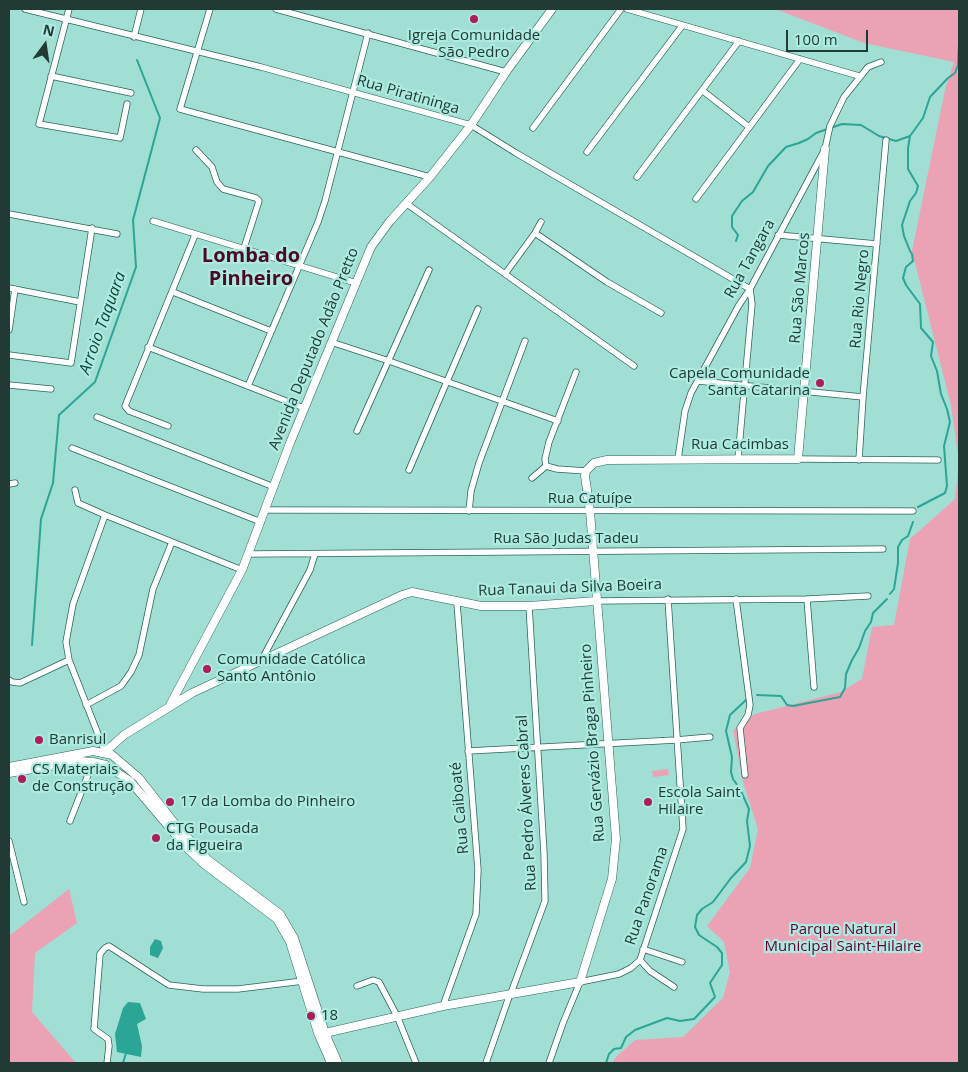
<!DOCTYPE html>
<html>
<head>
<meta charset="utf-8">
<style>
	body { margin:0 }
	#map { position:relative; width:968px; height:1072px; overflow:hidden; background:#a1ded3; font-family:"Open Sans",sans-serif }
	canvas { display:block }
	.frame { position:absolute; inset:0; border:10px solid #213a36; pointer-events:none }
	.north { position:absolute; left:20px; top:20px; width:50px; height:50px; -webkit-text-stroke:4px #adebe0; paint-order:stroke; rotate:14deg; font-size:14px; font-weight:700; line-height:20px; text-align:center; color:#213a36 }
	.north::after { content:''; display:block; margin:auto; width:18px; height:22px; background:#213a36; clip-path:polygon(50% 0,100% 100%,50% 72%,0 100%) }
	.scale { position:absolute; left:786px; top:30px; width:82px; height:22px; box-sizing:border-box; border:2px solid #213a36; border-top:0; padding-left:6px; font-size:15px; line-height:18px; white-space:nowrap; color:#213a36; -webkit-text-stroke:4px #adebe0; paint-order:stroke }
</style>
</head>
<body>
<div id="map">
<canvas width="968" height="1072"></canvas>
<div class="frame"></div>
<div class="north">N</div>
<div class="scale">100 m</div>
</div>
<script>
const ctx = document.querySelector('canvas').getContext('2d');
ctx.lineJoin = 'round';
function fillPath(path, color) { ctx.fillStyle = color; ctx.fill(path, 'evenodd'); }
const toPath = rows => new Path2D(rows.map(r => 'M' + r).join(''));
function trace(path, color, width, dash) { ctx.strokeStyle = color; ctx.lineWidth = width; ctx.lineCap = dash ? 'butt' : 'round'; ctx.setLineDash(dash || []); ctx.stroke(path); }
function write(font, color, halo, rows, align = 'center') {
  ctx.font = font + ' "Open Sans",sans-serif'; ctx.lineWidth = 4.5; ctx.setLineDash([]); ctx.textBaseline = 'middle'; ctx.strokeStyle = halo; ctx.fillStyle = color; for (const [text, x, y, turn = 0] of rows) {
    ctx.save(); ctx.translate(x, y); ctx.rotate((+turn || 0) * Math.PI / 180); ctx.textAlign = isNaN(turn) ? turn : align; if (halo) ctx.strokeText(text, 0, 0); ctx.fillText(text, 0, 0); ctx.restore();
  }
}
const green = toPath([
	[775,9,959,9,959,1063,612,1063,616,1057,635,1040,683,1037,723,998,730,972,724,942,707,926,750,868,758,829,743,782,733,730,755,714,841,692,862,679,872,627,894,625,910,539,955,499,959,462,951,405,912,251,945,90,954,62,864,43],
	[668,769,669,775,653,777,652,771],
	[69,889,77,923,35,953,32,1012,76,1063,9,1063,9,936]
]);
const water = toPath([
	[155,939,161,941,163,948,158,958,150,955,150,947],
	[128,1002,140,1003,146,1019,137,1024,142,1046,141,1057,117,1052,115,1034,123,1008]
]);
const stream = toPath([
	[736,241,738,235,732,227,732,216,742,201,753,192,768,166,786,147,799,143,808,139,816,133,842,124,861,125,879,136,896,141,910,136],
	[918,507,945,493,947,486,944,446,950,422,947,409,941,394,937,371,931,356,933,342,921,328,920,304,906,285,903,278,906,267,913,261,912,254,910,251,904,236,902,225,910,201,916,193,918,186,908,169,908,148,910,136,923,118,930,97,948,78,955,73,958,65,959,43],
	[890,594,894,589,898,563,898,547,902,540,908,536,913,522],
	[32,645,41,519,53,483,59,415,95,382,136,267,133,220,160,118,137,60],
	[757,695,781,696,787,705,793,706,840,697,845,688,846,674,852,660,859,648,865,631,871,622,873,613,887,599],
	[123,1063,126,1053],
	[606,1063,609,1054,614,1049,621,1048,626,1037,635,1030,667,1018,680,1021,694,1019,715,997,710,983,722,965,722,953,717,947,699,935,695,927,697,915,702,909,713,902,731,878,746,862,750,846,747,821,749,809,740,789,733,779,731,772,732,757,726,731,730,715,746,700]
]);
const street = toPath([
	[25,9,261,67,471,125,516,153,750,289,752,304,738,459],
	[69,9,39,124,120,138,127,104],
	[210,9,180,109,430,177],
	[276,9,506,72],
	[627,9,859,76],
	[134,37,141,9],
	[51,76,131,93],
	[703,91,749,127],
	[533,128,621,9],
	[196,150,212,167,217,182,223,189,256,198,259,201,244,248],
	[587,152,682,26],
	[637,177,739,41],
	[696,199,800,59],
	[407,204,634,366],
	[9,214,117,234],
	[153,221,356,283],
	[535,233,607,282,661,313],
	[778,235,877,244],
	[505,274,535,233,541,222],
	[9,288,80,302],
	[173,292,271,331],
	[9,330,15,289],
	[331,342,389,361,558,421],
	[148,347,304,408],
	[9,355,71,363,92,228],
	[698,381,863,397],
	[9,385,51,389],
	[248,386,318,222,325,201,368,33],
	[97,417,274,487],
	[168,426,129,411,125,406,195,235],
	[357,431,429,270],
	[72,448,261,522],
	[678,459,685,411,691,393,739,305,750,289,825,149,830,126,844,97,868,67,881,62],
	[798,459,938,460],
	[859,460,863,397,886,140],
	[546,466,557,469,586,471],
	[409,470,478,309],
	[532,478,546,466,545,459,549,442,576,372],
	[9,484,15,483],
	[75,490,78,503,105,515,242,570],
	[266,510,913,511],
	[469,511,471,491,479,463,525,341],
	[249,554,883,549],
	[736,599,750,705,748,715,740,728,745,775],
	[807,599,814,687],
	[596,601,807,599,868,596],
	[261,661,310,570,315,554],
	[9,680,12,682,20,683,69,660],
	[86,705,121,686,131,672,139,655,153,589,172,542],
	[468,751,676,740,710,737],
	[105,752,69,660,66,642,73,604,105,515],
	[70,821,93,762],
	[9,841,24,902],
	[643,949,682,962],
	[640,960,650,971,674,987],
	[357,986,373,980,379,982,397,1016,416,1063],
	[511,993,545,901,544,853,529,606],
	[443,1006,476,914,478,870,457,603],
	[107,1063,109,1046,108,1039,94,1029,100,954,105,948,109,946,169,985,203,989,238,989,303,981],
	[486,1063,510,994],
	[549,1063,563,1023,580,982,619,974,631,968,640,960,683,829,668,599]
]);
const secondary = toPath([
	[170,705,242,570,290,443,371,247,390,221,430,177,471,125,506,72,552,9],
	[105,752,124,735,192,693,402,595,412,592,481,606,529,606,596,601],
	[9,767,93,751,112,755,139,778,175,824,208,860,280,914,294,938,325,1033,338,1063],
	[9,773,80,761,93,762,106,765,130,781,186,847,204,864,277,919,290,942,318,1033,331,1063],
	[318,1033,325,1033,443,1006,580,982,612,879,616,839,590,511,585,476,586,471,594,463,607,460,798,459,825,149]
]);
const markers = [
	[474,19,5,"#ad1e58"],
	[820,383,5,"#ad1e58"],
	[207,669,5,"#ad1e58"],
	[39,740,5,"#ad1e58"],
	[22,779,5,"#ad1e58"],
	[170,802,5,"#ad1e58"],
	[648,802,5,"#ad1e58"],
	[156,838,5,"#ad1e58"],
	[311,1016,5,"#ad1e58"]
];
const poiNames = [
	["Igreja Comunidade",474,36,"center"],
	["São Pedro",474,53,"center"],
	["Capela Comunidade",810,374,"right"],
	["Santa Catarina",810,391,"right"],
	["Comunidade Católica",217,660],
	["Santo Antônio",217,677],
	["Banrisul",49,740],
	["CS Materiais",32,770],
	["de Construção",32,787],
	["Escola Saint",658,793],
	["Hilaire",658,810],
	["17 da Lomba do Pinheiro",180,802],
	["CTG Pousada",166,829],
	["da Figueira",166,846],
	["18",321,1016]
];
const streetNames = [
	["Rua Piratininga",408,95,16],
	["Rua Tangara",750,259,-61],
	["Rua São Marcos",800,288,-85],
	["Rua Rio Negro",860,299,-85],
	["Avenida Deputado Adão Pretto",314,349,-68],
	["Rua Cacimbas",740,445],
	["Rua Catuípe",590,499],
	["Rua São Judas Tadeu",566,539],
	["Rua Tanaui da Silva Boeira",570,588,-2],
	["Rua Gervázio Braga Pinheiro",593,743,-94],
	["Rua Pedro Álveres Cabral",527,803,-93],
	["Rua Caiboaté",460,808,-95],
	["Rua Panorama",647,896,-71]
];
const parkNames = [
	["Parque Natural",843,930],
	["Municipal Saint-Hilaire",843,947]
];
const waterNames = [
	["Arroio Taquara",103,323,-70]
];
const districtNames = [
	["Lomba do",251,256],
	["Pinheiro",251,279]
];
fillPath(green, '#eba2b5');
fillPath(water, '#2ba596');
trace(stream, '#2ba596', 2);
trace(street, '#29655d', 7);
trace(secondary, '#29655d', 9);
trace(street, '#fff', 5.5);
trace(secondary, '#fff', 8);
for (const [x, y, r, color] of markers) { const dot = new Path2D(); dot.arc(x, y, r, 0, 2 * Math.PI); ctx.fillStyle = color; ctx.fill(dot); trace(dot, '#adebe0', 2); }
write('15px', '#213a36', '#adebe0', poiNames, 'left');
write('15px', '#213a36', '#adebe0', streetNames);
write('15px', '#67002f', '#adebe0', parkNames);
write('italic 16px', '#0a3f39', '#adebe0', waterNames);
write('bold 20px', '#4d0924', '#adebe0', districtNames);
</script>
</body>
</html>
